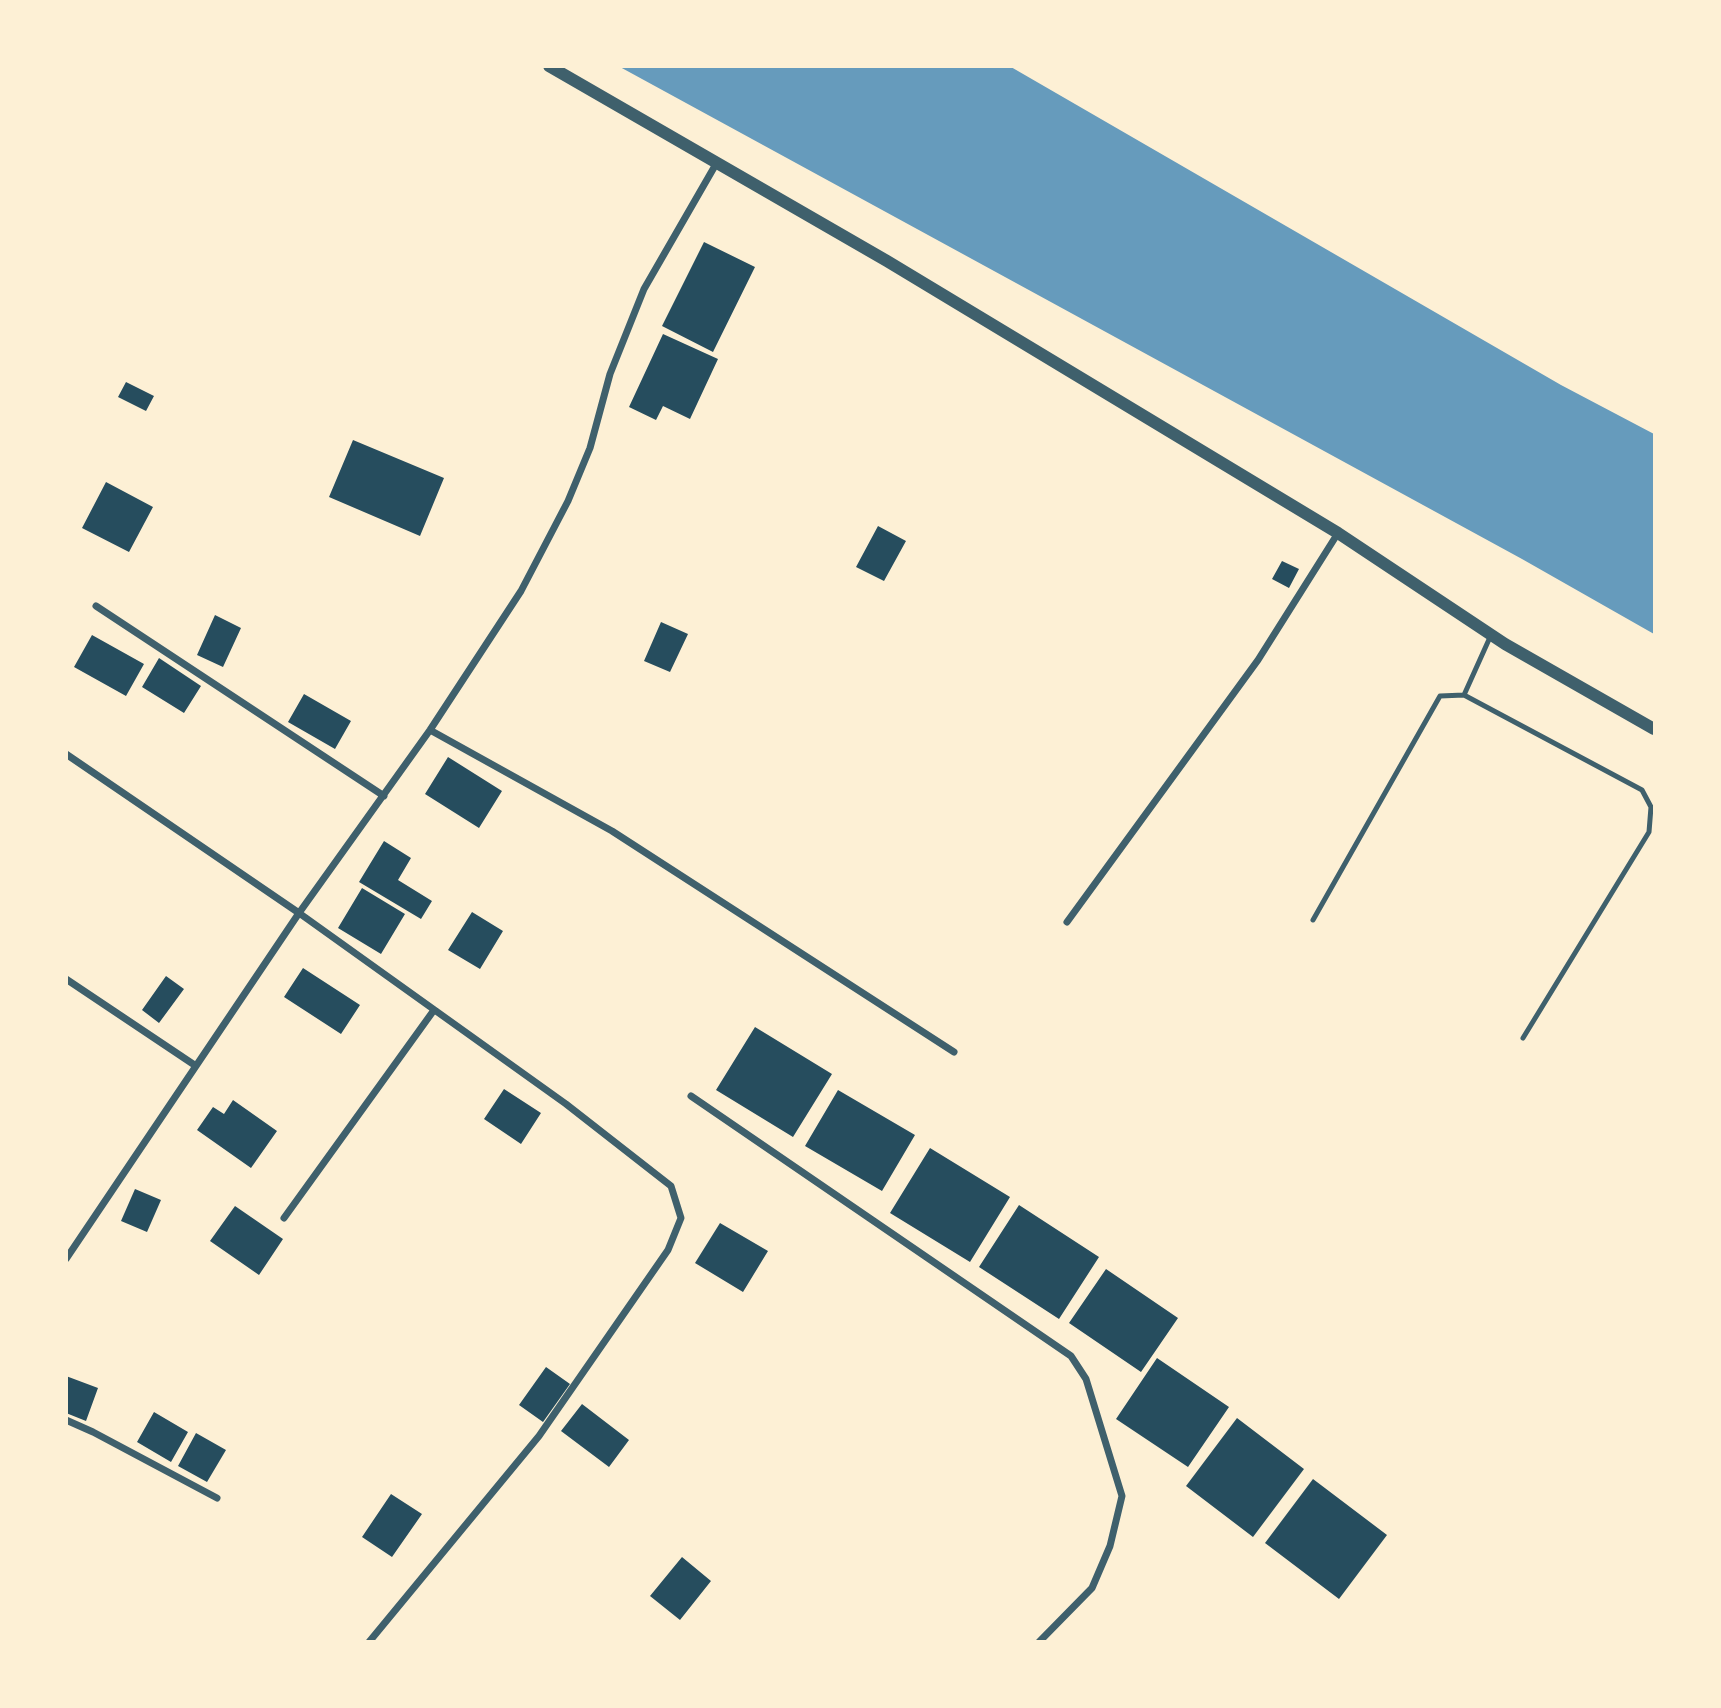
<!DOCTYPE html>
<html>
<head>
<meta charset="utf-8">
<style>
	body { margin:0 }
	#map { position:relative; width:1721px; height:1708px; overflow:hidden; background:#fdf0d5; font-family:"Fira Sans",sans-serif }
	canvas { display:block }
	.frame { position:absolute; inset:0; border:68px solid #fdf0d5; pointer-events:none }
</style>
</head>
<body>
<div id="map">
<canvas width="1721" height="1708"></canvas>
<div class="frame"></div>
</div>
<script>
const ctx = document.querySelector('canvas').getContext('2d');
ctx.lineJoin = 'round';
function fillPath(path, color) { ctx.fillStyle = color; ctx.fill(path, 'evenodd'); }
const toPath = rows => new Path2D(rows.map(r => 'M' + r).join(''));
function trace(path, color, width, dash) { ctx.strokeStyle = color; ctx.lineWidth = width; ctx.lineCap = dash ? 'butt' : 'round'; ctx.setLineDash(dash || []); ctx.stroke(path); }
const water = toPath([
	[620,67,1011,67,1561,385,1654,434,1654,634,1522,559]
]);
const building = toPath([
	[704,242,755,267,713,352,662,326],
	[663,334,718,359,690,419,663,406,656,420,629,407],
	[126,382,154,396,146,411,118,397],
	[353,440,444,478,420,536,329,497],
	[106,482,153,507,129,552,82,528],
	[878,526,906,541,884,581,856,567],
	[1282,561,1299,569,1289,588,1272,579],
	[215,615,241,628,223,667,197,655],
	[661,622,688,634,670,672,644,661],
	[92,635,144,664,126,696,74,667],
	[159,658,201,686,184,713,142,687],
	[304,694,351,721,335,749,288,722],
	[448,757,502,791,479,828,425,794],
	[384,841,411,858,398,880,432,901,421,919,359,882],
	[362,888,405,914,381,954,338,928],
	[472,912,503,931,480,969,448,950],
	[303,968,360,1005,341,1034,284,997],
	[166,976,184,989,159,1023,142,1010],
	[755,1027,832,1074,793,1137,716,1090],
	[504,1089,541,1113,521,1144,484,1119],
	[838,1090,915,1135,882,1191,805,1146],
	[233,1100,277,1131,251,1168,197,1130,213,1107,224,1114],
	[930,1148,1010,1197,970,1262,890,1213],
	[135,1189,161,1200,147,1232,121,1221],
	[1019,1205,1099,1257,1059,1319,979,1267],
	[235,1206,283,1239,259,1275,210,1241],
	[720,1223,768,1251,743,1292,695,1263],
	[1106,1269,1178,1318,1141,1372,1069,1323],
	[1157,1358,1229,1407,1188,1467,1116,1419],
	[546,1367,570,1384,543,1422,519,1405],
	[66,1376,98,1388,86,1421,66,1413],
	[582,1404,629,1440,609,1467,561,1431],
	[154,1412,188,1432,171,1462,137,1442],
	[1237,1418,1304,1469,1253,1537,1186,1486],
	[196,1433,226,1450,207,1482,178,1466],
	[1313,1479,1387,1535,1339,1599,1265,1543],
	[391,1494,422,1514,392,1557,362,1537],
	[682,1557,711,1581,680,1620,650,1596]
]);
const service = toPath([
	[1464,695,1642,790,1651,807,1649,832,1523,1038],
	[1313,920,1440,696,1464,695,1491,635]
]);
const minor = toPath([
	[96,606,384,796],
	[430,730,612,831,954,1052],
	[66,754,299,913,566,1104,671,1186,681,1218,668,1250,539,1436,369,1642],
	[1067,922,1258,660,1338,533],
	[66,979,196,1066],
	[691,1096,1071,1356,1086,1379,1122,1496,1110,1546,1092,1588,1039,1642],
	[284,1218,434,1010],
	[66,1259,299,913,430,730,521,591,568,501,590,448,610,374,644,289,716,164],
	[66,1420,93,1432,217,1498]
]);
const tertiary = toPath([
	[549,66,887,261,1338,533,1505,644,1654,729]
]);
fillPath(water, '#669bbc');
fillPath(building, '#264d5e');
trace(service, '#3f606c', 5);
trace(minor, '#3f606c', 7);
trace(tertiary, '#3f606c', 12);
</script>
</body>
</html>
